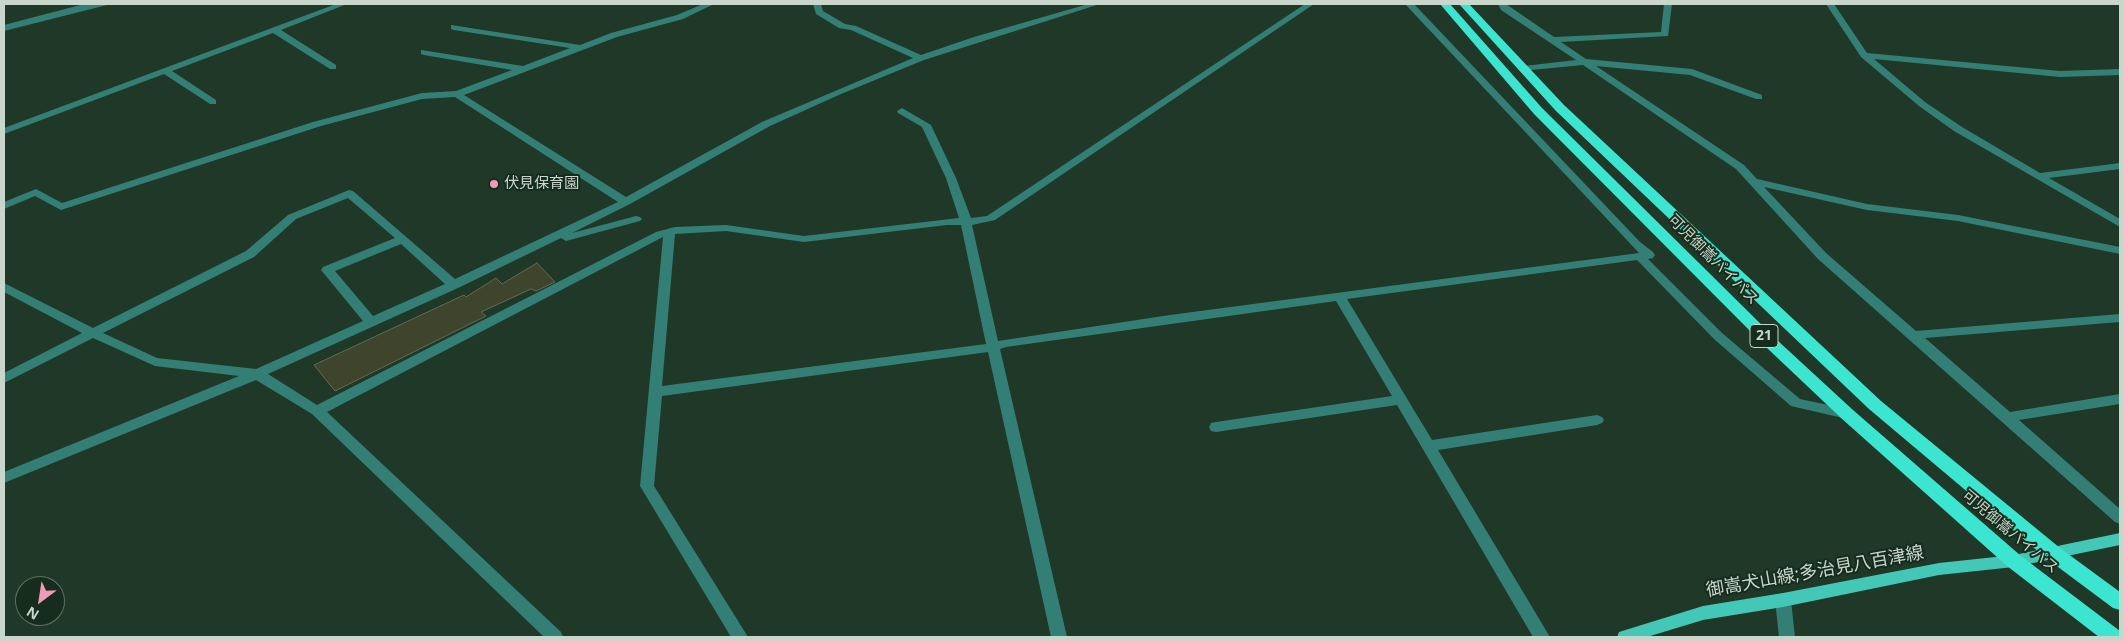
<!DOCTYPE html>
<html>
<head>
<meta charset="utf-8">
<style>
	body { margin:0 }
	#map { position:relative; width:2124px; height:641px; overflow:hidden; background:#203827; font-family:"Open Sans",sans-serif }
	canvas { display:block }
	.frame { position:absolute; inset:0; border:5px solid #c9d6cb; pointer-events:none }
	.north { position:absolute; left:15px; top:576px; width:50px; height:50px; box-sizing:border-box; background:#162d1d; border:1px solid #5e7163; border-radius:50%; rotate:211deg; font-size:14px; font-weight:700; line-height:20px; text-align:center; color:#c9d6cb }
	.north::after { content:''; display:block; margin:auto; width:18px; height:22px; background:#f09ab7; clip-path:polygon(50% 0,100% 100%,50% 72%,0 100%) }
</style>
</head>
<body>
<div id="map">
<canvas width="2124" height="641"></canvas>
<div class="frame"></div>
<div class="north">N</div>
</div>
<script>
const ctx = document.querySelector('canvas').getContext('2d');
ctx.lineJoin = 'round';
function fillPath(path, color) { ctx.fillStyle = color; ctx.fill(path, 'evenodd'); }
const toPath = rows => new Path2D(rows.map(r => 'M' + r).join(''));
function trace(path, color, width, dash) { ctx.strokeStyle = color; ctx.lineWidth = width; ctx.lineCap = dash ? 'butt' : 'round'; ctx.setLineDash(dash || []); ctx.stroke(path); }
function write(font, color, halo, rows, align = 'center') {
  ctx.font = font + ' "Open Sans","Noto Sans JP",sans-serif'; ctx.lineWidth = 4; ctx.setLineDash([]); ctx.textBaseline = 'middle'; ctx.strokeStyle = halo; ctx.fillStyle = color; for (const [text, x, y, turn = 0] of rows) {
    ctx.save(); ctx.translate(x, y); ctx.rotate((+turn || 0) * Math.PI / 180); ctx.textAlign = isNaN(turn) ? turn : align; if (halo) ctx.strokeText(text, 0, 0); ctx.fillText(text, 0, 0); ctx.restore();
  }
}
const building = toPath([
	[537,263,555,282,536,291,531,289,481,312,486,316,335,391,314,365,464,295,466,297,496,278,502,284,537,263]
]);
const minor = toPath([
	[84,4,111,4,4,31,4,25,84,4],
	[336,4,347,4,281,30,336,65,336,69,330,69,273,33,172,71,216,100,216,104,210,104,164,74,4,134,4,128,336,4],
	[703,4,714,4,683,19,617,37,464,95,626,197,762,122,913,58,851,30,839,28,816,14,813,4,821,4,823,11,845,24,856,26,921,55,974,37,1088,4,1100,4,924,60,841,94,770,126,630,204,572,233,636,216,640,217,642,219,640,221,566,241,561,238,458,288,268,374,317,405,656,232,675,227,726,225,804,236,959,218,946,178,922,127,898,113,897,111,902,108,931,125,956,178,971,218,987,216,1305,4,1314,4,995,220,972,225,998,341,1170,315,1639,253,1405,4,1414,4,1640,242,1653,252,1655,255,1653,258,1648,259,1722,333,1800,399,1847,409,1852,411,1854,414,1852,417,1847,419,1791,406,1714,339,1637,260,1347,299,1432,440,1597,415,1602,417,1604,420,1602,423,1597,425,1438,450,1550,637,1533,637,1397,405,1216,432,1211,431,1209,427,1211,423,1216,422,1392,396,1336,301,1006,347,1000,349,1067,637,1051,637,988,352,662,396,654,486,748,637,731,637,640,486,663,237,327,412,561,632,563,637,544,637,312,414,256,380,4,483,4,472,239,376,155,366,93,338,4,383,4,373,82,333,4,292,4,283,93,328,246,251,288,215,349,190,353,191,455,279,618,202,455,97,422,99,321,126,61,210,35,196,4,209,4,202,36,189,62,203,313,122,422,93,456,91,512,70,424,55,421,54,421,50,523,66,570,48,454,30,451,29,451,25,580,45,611,33,677,15,703,4],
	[348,198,395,238,323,267,321,270,363,321,256,369,157,358,103,333,254,257,296,219,348,198],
	[947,225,961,225,986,344,662,386,675,234,726,231,804,242,947,225],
	[401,244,445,284,373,316,335,271,401,244],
	[1498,4,1506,4,1554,37,1661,32,1664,4,1672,4,1668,36,1561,42,1586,59,1692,69,1762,95,1762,99,1756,99,1690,75,1596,66,1744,165,1757,179,1867,204,1958,215,2120,247,2120,254,1958,221,1867,210,1764,187,1826,253,1916,331,2120,314,2120,322,1925,338,2010,412,2120,394,2120,404,2019,420,2120,509,2120,524,2115,522,1818,259,1736,169,1583,65,1521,71,1519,69,1524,66,1576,60,1501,10,1498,4],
	[1826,4,1834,4,1867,53,2060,71,2120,69,2120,75,2060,77,1874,59,1925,102,1962,127,2040,173,2120,163,2120,169,2049,178,2120,219,2120,227,1954,131,1919,106,1861,57,1826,4],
	[1783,593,1789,595,1791,600,1795,637,1779,637,1775,600,1777,595,1783,593]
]);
const major = toPath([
	[2120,533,2120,545,2014,567,1939,575,1783,607,1703,620,1647,637,1617,637,1619,632,1703,606,1783,593,1939,563,2014,555,2120,533]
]);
const highway = toPath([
	[1440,4,1450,4,1542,108,1777,340,1853,410,2021,556,2120,631,2120,637,2099,637,2007,566,1841,418,1767,348,1534,114,1440,4],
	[1459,4,1469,4,1564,105,1881,401,2060,548,2120,592,2120,610,2113,608,2046,558,1869,409,1556,111,1459,4]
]);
const markers = [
	[494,184,5,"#f09ab7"]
];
const shields = [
	[1764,336,28]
];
const shieldNames = [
	["21",1764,336]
];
const poiNames = [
	["伏見保育園",504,184]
];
const streetNames = [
	["可児御嵩バイパス",1713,260,45],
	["可児御嵩バイパス",2010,532,40]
];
const nearStreetnames = [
	["御嵩犬山線;多治見八百津線",1815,572,-10]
];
fillPath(building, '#3e452c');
trace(building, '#636b50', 1);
fillPath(minor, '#337f75');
fillPath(major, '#43c7b6');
fillPath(highway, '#3be5d0');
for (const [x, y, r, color] of markers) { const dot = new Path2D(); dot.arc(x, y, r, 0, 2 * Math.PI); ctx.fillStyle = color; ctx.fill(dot); trace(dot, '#162d1d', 2); }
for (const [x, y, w] of shields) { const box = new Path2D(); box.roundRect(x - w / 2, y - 11.5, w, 23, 4); ctx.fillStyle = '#162d1d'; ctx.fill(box); trace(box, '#c9d6cb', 1); }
write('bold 14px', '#c9d6cb', null, shieldNames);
write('15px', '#c9d6cb', '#162d1d', poiNames, 'left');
write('15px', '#c9d6cb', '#162d1d', streetNames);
write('18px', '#c9d6cb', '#162d1d', nearStreetnames);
</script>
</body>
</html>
